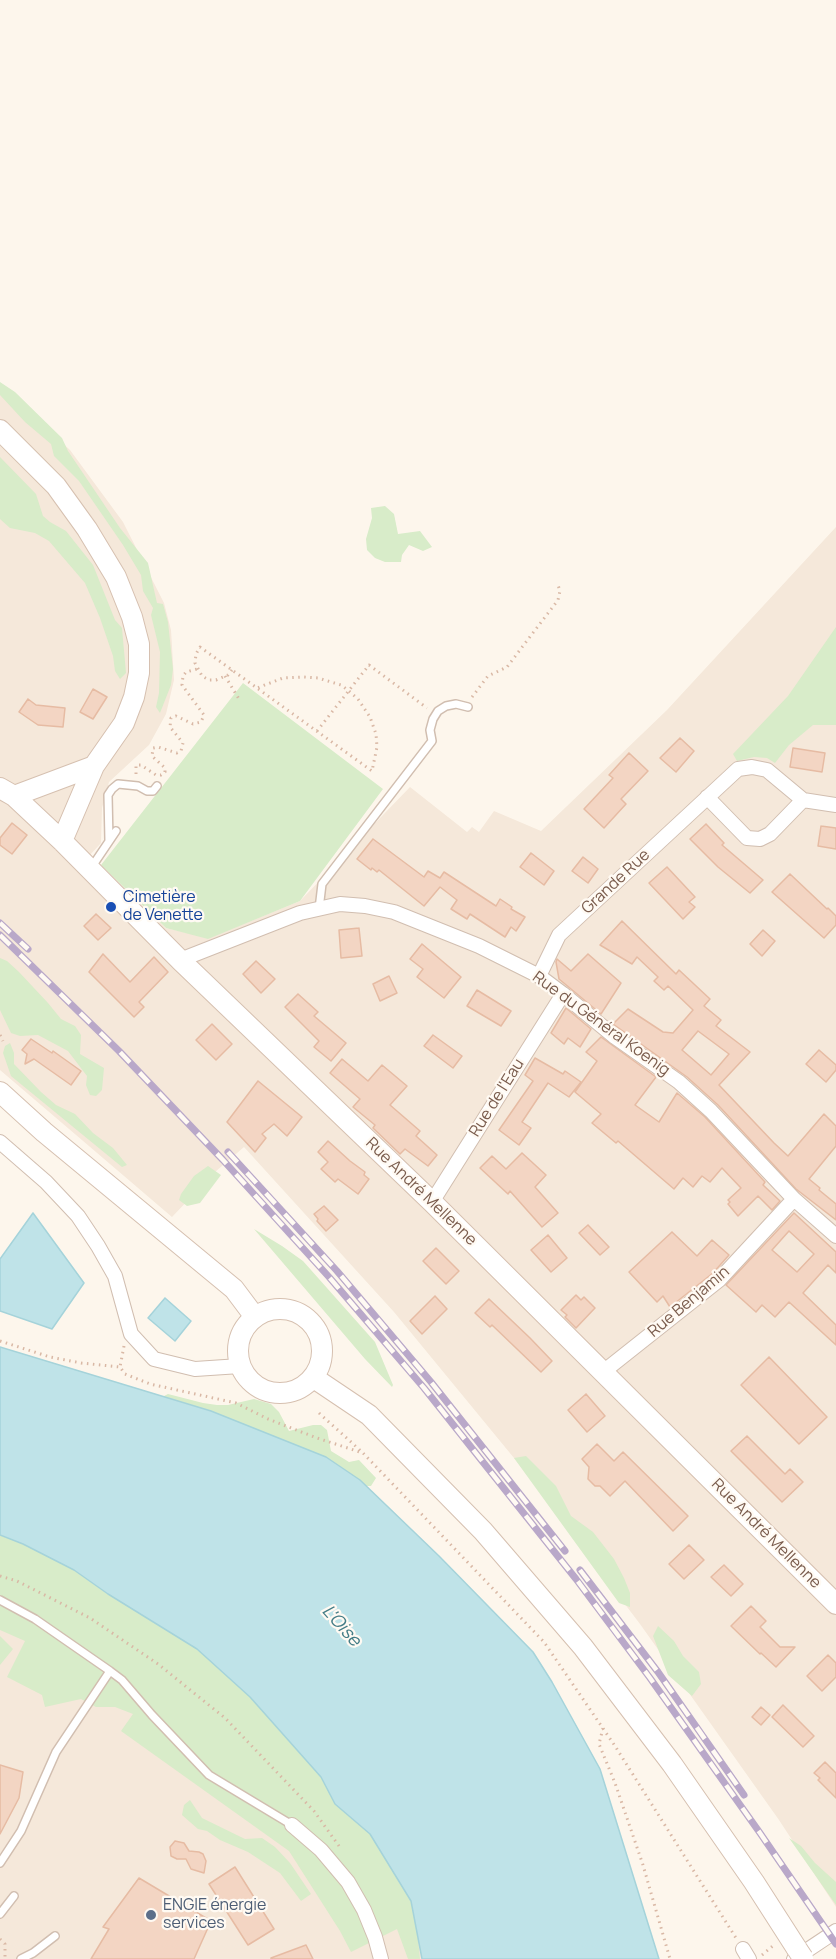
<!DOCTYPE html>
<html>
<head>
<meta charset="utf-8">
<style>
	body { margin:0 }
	canvas { display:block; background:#fdf6ec }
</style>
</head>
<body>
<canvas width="836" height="1959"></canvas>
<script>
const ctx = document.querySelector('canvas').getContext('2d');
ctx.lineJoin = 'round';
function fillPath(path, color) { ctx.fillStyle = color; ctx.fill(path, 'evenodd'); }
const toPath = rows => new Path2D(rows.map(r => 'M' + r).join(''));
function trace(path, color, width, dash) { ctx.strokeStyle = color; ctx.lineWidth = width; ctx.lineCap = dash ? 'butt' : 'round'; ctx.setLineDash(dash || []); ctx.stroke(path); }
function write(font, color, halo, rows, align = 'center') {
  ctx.font = font + ' Manrope,sans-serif'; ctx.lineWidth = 4.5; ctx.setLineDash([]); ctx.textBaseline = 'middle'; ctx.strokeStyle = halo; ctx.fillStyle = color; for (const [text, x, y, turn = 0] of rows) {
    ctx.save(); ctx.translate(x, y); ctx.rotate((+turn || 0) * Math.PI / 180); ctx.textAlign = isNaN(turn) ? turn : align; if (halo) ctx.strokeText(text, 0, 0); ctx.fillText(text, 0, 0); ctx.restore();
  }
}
const residential = toPath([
	[0,385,70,450,123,522,164,603,171,630,174,680,166,714,149,745,109,782,102,808,101,843,90,855,166,928,209,938,300,901,410,787,467,832,472,827,479,832,494,811,541,831,667,710,836,527,836,1907,779,1820,640,1624,514,1458,394,1312,244,1147,215,1172,172,1217,0,1070],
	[0,1535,411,1901,423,1959,0,1959]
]);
const green = toPath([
	[0,382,15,392,62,438,68,451,120,528,148,563,157,603,163,604,168,622,173,669,171,685,160,713,156,707,159,693,160,652,151,615,153,608,143,591,141,575,123,545,79,481,54,456,51,444,25,422,0,395],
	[0,457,36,494,43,516,50,522,66,531,93,565,115,620,122,628,126,673,120,679,115,671,113,656,100,618,85,583,49,541,35,533,10,528,0,519],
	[385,506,394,514,398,534,420,531,432,547,423,551,409,545,402,555,401,562,385,562,375,558,367,550,366,539,372,518,371,508],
	[836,627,836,725,813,725,789,745,775,763,767,758,754,757,737,761,733,754,788,696],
	[243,683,383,789,300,901,208,939,166,928,101,865],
	[0,958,7,961,19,972,48,1003,61,1019,75,1026,81,1035,80,1054,104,1068,102,1090,96,1096,90,1095,86,1085,87,1076,68,1051,38,1035,20,1036,11,1033,0,1010],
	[10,1043,14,1053,14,1064,41,1092,56,1105,75,1114,93,1133,113,1148,127,1165,122,1167,11,1076,3,1053,5,1046],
	[208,1166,221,1175,200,1203,187,1206,179,1200,181,1194,194,1176],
	[254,1229,282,1246,303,1261,375,1342,393,1385,392,1387,365,1359],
	[168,1394,203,1403,217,1405,228,1405,254,1399,271,1404,279,1412,289,1431,313,1425,321,1425,327,1430,331,1451,349,1462,359,1460,376,1478,371,1486,359,1486,156,1400],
	[526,1456,556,1486,571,1516,593,1532,614,1559,624,1578,630,1593,630,1607,619,1603,514,1458],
	[0,1535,23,1544,74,1570,108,1594,197,1649,249,1692,321,1777,335,1804,370,1834,411,1901,416,1919,420,1959,408,1959,397,1929,351,1952,340,1931,289,1851,121,1731,133,1714,115,1707,96,1707,81,1699,45,1707,42,1695,7,1677,25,1641,0,1630],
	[658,1626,674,1641,683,1656,699,1672,701,1684,692,1696,668,1675,653,1636],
	[0,1636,13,1649,0,1665],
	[190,1800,202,1818,245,1839,262,1838,275,1847,290,1863,311,1894,301,1901,280,1873,248,1852,220,1840,207,1831,198,1829,182,1815,184,1805],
	[789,1838,801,1846,815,1863,836,1882,836,1905]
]);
const water = toPath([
	[33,1213,84,1283,52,1329,0,1311,0,1259,33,1213],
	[165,1298,191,1321,175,1341,148,1318,165,1298],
	[0,1347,211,1411,326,1457,360,1480,439,1556,533,1652,552,1682,600,1769,659,1959,422,1959,411,1901,370,1834,335,1804,321,1777,250,1697,197,1649,108,1594,74,1570,23,1544,0,1535,0,1347]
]);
const building = toPath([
	[93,689,107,697,93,719,80,712,93,689],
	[28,699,36,705,65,708,63,727,38,725,19,712,28,699],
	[680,738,694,751,676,772,660,758,680,738],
	[793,748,825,753,822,772,790,767,793,748],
	[629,753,648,771,621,799,626,804,604,828,584,809,613,778,609,775,629,753],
	[12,823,27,835,12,854,0,845,0,838,12,823],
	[706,824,724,843,722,845,763,880,750,893,718,867,690,839,706,824],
	[821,826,836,828,836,849,818,846,821,826],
	[373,839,424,877,428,871,440,878,444,872,496,906,500,899,512,907,511,909,525,917,516,931,511,927,505,937,470,914,467,919,451,909,457,900,440,887,424,906,379,870,377,872,372,868,371,870,357,859,373,839],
	[531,853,554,871,544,885,520,867,531,853],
	[583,857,598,869,588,883,572,871,583,857],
	[667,867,695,897,689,902,695,907,683,919,649,883,667,867],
	[790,874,827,909,828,908,836,916,836,925,824,938,772,892,790,874],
	[96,914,111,928,98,940,84,926,96,914],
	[622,921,676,974,679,970,710,999,704,1006,721,1020,716,1026,750,1052,719,1085,774,1143,788,1156,824,1114,836,1126,836,1146,809,1179,820,1188,819,1190,836,1204,836,1220,796,1189,718,1105,687,1077,613,1024,628,1009,663,1032,673,1033,693,1010,668,986,664,990,654,981,658,977,637,957,632,964,600,945,622,921],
	[698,1031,729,1054,711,1075,682,1050,698,1031],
	[359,928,362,956,341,958,339,930,359,928],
	[763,930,775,941,762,956,750,944,763,930],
	[422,944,461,977,444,998,417,977,423,969,410,959,422,944],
	[103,954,130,982,154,957,168,972,139,1002,144,1007,134,1017,89,972,103,954],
	[588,954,621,983,601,1014,559,979,556,962,557,959,571,971,588,954],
	[256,961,275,979,261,993,243,974,256,961],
	[389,976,397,993,380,1001,373,984,389,976],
	[477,990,511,1011,501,1026,467,1006,477,990],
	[298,994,318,1012,314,1016,346,1043,331,1061,314,1047,319,1041,285,1007,298,994],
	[566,1008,591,1029,580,1047,568,1038,564,1044,551,1033,566,1008],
	[212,1024,232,1044,216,1060,196,1040,212,1024],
	[433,1035,462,1056,453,1068,424,1046,433,1035],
	[601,1037,656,1077,635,1105,659,1122,677,1093,705,1117,765,1182,763,1185,780,1201,772,1210,758,1196,738,1216,728,1204,730,1202,728,1200,741,1188,722,1168,710,1182,702,1176,693,1187,683,1178,674,1189,618,1141,616,1143,592,1123,601,1114,575,1092,597,1061,586,1052,601,1037],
	[31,1039,52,1053,53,1051,81,1071,71,1085,34,1059,25,1064,27,1054,22,1050,31,1039],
	[819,1050,836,1065,836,1070,826,1082,806,1064,819,1050],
	[535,1058,563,1074,565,1071,581,1082,569,1097,548,1083,522,1122,531,1128,519,1145,499,1130,533,1081,525,1075,535,1058],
	[342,1059,368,1081,382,1065,407,1086,390,1105,420,1131,416,1136,437,1155,428,1166,405,1149,400,1154,373,1128,375,1125,353,1107,360,1099,330,1073,342,1059],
	[258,1081,302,1117,287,1136,274,1124,262,1134,266,1138,255,1152,227,1122,258,1081],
	[328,1141,350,1161,365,1172,364,1175,369,1179,358,1194,338,1179,335,1182,321,1169,328,1162,318,1152,328,1141],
	[522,1153,546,1175,535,1187,558,1213,542,1227,510,1191,508,1194,480,1168,492,1156,506,1169,522,1153],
	[324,1206,338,1220,326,1231,317,1221,318,1219,314,1214,324,1206],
	[794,1213,836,1252,836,1273,828,1265,803,1293,836,1325,836,1345,789,1302,775,1317,762,1305,756,1312,726,1285,794,1213],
	[789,1231,814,1254,797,1272,772,1250,789,1231],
	[588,1225,609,1247,600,1255,579,1233,588,1225],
	[672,1232,697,1256,712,1240,729,1255,713,1273,670,1307,663,1296,657,1302,629,1272,672,1232],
	[548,1235,567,1258,551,1272,531,1250,548,1235],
	[436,1248,459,1271,446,1284,423,1261,436,1248],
	[576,1295,581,1300,584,1297,595,1308,576,1328,565,1317,567,1315,561,1310,576,1295],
	[435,1296,447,1309,422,1334,410,1321,435,1296],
	[489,1299,530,1338,552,1361,541,1372,492,1325,490,1327,475,1313,489,1299],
	[769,1357,827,1417,799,1444,741,1385,769,1357],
	[586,1394,605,1416,587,1432,568,1410,586,1394],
	[747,1436,785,1474,790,1469,803,1482,782,1502,731,1451,747,1436],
	[597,1444,614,1461,623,1452,688,1516,673,1531,625,1481,610,1496,600,1486,595,1486,588,1479,589,1467,582,1459,597,1444],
	[689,1545,704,1560,684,1579,669,1564,689,1545],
	[724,1565,743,1584,731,1596,711,1577,724,1565],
	[751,1606,766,1621,760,1627,780,1647,795,1647,776,1667,761,1653,760,1654,731,1626,751,1606],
	[828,1655,836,1663,836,1677,822,1691,807,1676,828,1655],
	[783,1705,814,1736,803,1747,772,1717,783,1705],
	[761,1707,770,1715,761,1725,752,1717,761,1707],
	[825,1762,836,1773,836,1798,818,1780,820,1778,814,1773,825,1762],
	[0,1765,23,1772,19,1798,0,1834,0,1765],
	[175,1841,184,1843,189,1851,199,1852,203,1854,206,1861,204,1873,191,1869,186,1859,177,1859,171,1856,170,1847,175,1841],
	[235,1867,274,1929,248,1945,209,1884,235,1867],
	[139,1878,211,1921,194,1959,91,1959,109,1929,103,1927,139,1878],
	[306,1945,313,1959,271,1959,271,1958,306,1945]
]);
const path = toPath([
	[232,670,228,675,216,680,209,680,202,676,195,663,196,654,200,647,257,688,372,771,377,747,376,734,370,717,358,699,349,691,341,685,318,678,304,677,283,678,257,688],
	[225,676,239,699],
	[472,697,488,676,507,667,558,600,560,591,558,585],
	[317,731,369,665,427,708],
	[136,774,136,765,141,765,156,775,161,775,165,772,165,768,152,756,153,748,158,747,177,753,181,751,183,743,170,727,171,718,176,716,193,724,201,722,204,715,182,685,183,676,186,672,197,669],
	[0,1035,3,1041],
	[0,1341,50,1357,81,1363,120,1367],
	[124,1346,120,1367,125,1374,150,1384,236,1403,268,1419,317,1438,363,1453,544,1642,615,1746,736,1938],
	[319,1413,362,1452],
	[0,1576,17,1581,90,1618,158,1664,225,1718,314,1811,339,1846],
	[603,1728,599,1744,615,1783,643,1865,670,1959],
	[0,1939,5,1944,5,1959],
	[762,1955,775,1944]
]);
const lane = toPath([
	[109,841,108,795,112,789,118,784,138,786,147,791,153,791,157,786],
	[91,868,116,831],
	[319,909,322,884,432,741,430,730,433,719,438,711,446,706,456,704,468,707],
	[0,1600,35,1619,110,1671,122,1680,152,1715,209,1775,292,1825],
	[0,1863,21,1831,56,1752,110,1671],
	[0,1914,14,1896],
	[21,1959,33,1953,55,1936]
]);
const street = toPath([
	[707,797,747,838,760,839,770,834,803,800],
	[803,800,836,805],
	[180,960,300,913,340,904,365,906,394,912,479,946,539,976,563,994,615,1037,679,1082,711,1111,794,1199,836,1236],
	[539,976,559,935,738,769,752,767,767,770,803,800],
	[0,1142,46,1182,78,1216,98,1246,115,1276,131,1334,154,1359,195,1369,240,1366],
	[432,1202,563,994],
	[603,1372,719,1280,794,1199],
	[292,1825,321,1850,348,1882,364,1910,375,1937,381,1959],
	[743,1949,749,1959],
	[794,1959,836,1931]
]);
const secondary = toPath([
	[0,430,56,486,87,529,116,577,132,617,139,644,139,673,134,697,124,723,94,766,62,841],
	[0,788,14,796,62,841,180,960,432,1202,836,1604],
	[14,796,94,766],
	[0,1092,44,1132,234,1289,255,1317],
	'238 1351a42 42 0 1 1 84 0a42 42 0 1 1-84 0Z',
	[314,1378,369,1415,483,1531,583,1647,672,1764,754,1882,797,1949]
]);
const rail = toPath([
	[0,923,28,949],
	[0,935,119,1051,223,1160,329,1277,424,1388,576,1579,650,1678,760,1833,836,1944],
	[228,1152,337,1271,431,1382,565,1551],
	[580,1570,658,1672,744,1795]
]);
const secondaryBridge = toPath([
	[797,1949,803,1958]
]);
const markers = [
	[111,907,6,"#1a4fb4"],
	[151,1915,6,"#5c6f8a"]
];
const streetNames = [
	["Grande Rue",616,882,-43],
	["Rue du Général Koenig",601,1024,36],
	["Rue de l'Eau",497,1098,-58],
	["Rue André Mellenne",421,1192,44],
	["Rue Benjamin",689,1302,-40],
	["Rue André Mellenne",766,1534,45]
];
const transitNames = [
	["Cimetière",123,898],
	["de Venette",123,916]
];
const serviceNames = [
	["ENGIE énergie",163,1906],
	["services",163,1924]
];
const waterNames = [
	["L'Oise",341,1626,48]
];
fillPath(residential, '#f5e8da');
fillPath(green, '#d8ecc9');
fillPath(water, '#bfe3e8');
trace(water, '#a5d3da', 1.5);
fillPath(building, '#f3d5c3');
trace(building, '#e6bba3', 1.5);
trace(lane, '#d1beb0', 10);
trace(street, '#d1beb0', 16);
trace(secondary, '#d6c0b0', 22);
trace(path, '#d9b8a5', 3, [1.5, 4.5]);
trace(lane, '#fff', 7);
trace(street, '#fff', 14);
trace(secondary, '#fff', 20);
trace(rail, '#b9a8c9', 7);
trace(rail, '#fffaf3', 4.5, [14]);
trace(secondaryBridge, '#d6c0b0', 22, []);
trace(secondaryBridge, '#fff', 20);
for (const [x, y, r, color] of markers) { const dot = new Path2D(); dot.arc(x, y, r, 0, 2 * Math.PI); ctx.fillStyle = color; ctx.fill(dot); trace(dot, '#fffaf3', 2); }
write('16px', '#7a5c4d', '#fffaf3', streetNames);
write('16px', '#164399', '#fffaf3', transitNames, 'left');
write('16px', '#4e5e75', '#fffaf3', serviceNames, 'left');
write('italic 18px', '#437c86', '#fffaf3', waterNames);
</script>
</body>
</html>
